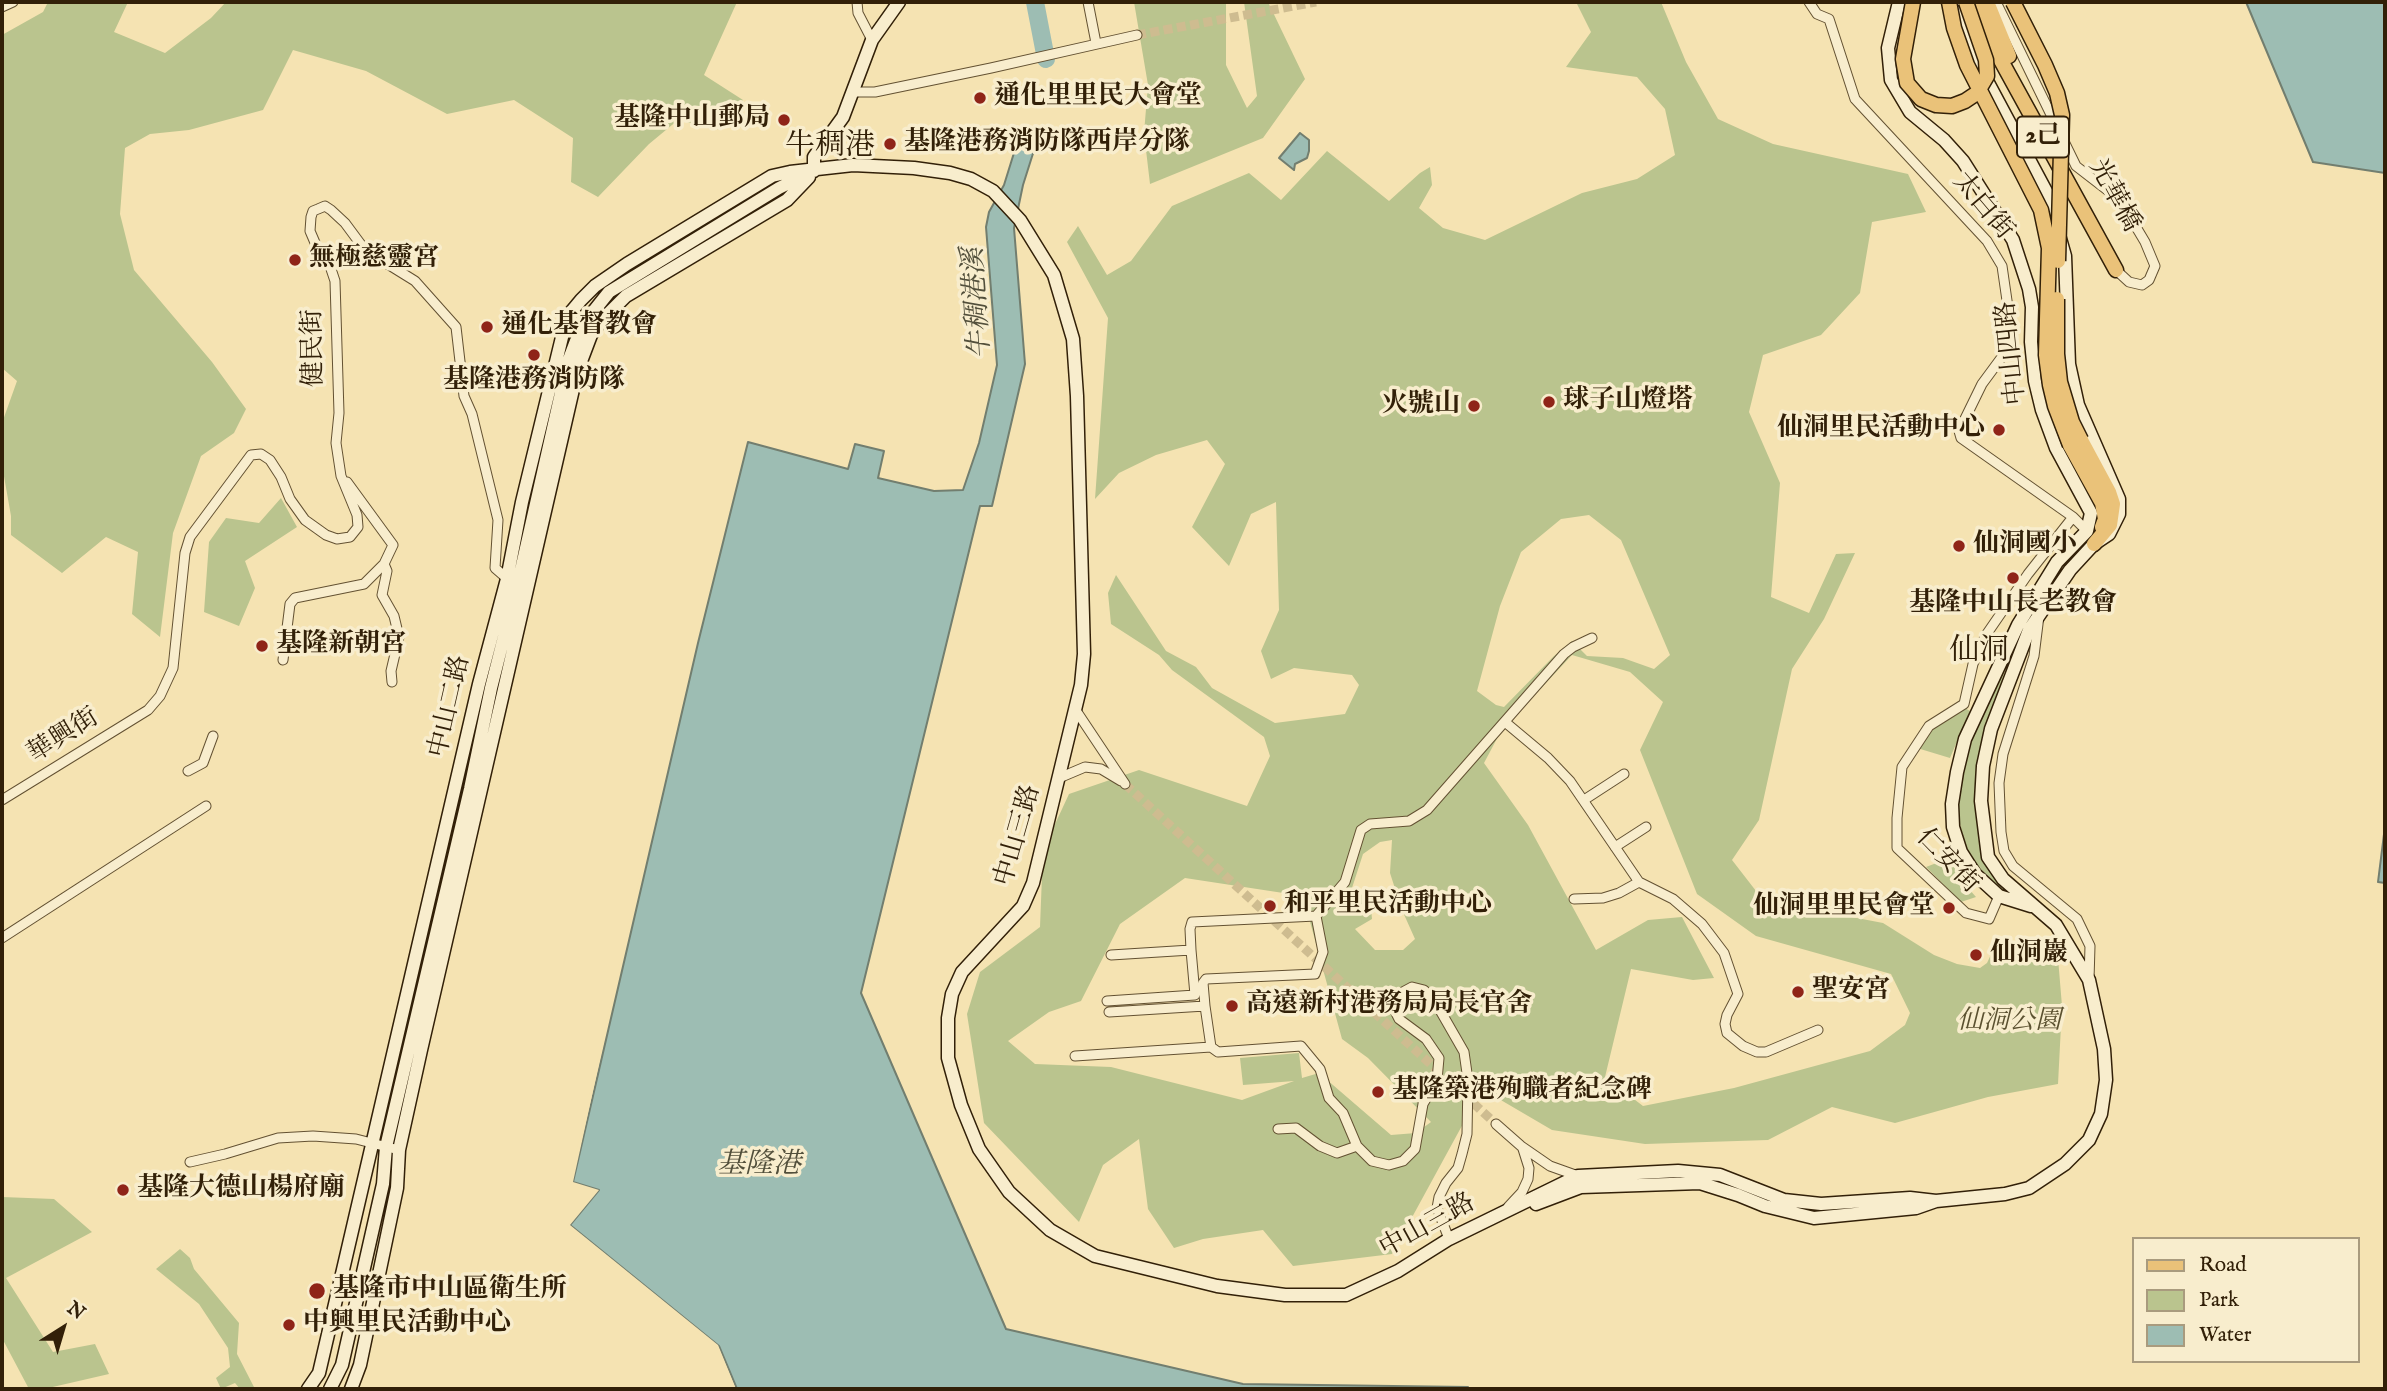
<!DOCTYPE html>
<html>
<head>
<meta charset="utf-8">
<style>
	body { margin:0 }
	#map { position:relative; width:2387px; height:1391px; overflow:hidden; background:#f5e3b2; font-family:"IM FELL English",serif }
	canvas { display:block }
	.frame { position:absolute; inset:0; border:4px solid #322008; pointer-events:none }
	.legend { position:absolute; left:2132px; top:1237px; width:228px; height:126px; box-sizing:border-box; background:#f8edcd; border:2px solid #a99b7e; margin:0; padding:9px 12px; list-style:none; font-size:21px; color:#322008 }
	.legend li { display:flex; align-items:center; gap:14px; height:35px }
	.legend b { width:35px; border:2px solid #a99b7e }
	.north { position:absolute; left:28px; top:1293px; width:70px; height:70px; -webkit-text-stroke:5px #f8edcd; paint-order:stroke; rotate:37deg; font-size:19px; font-weight:700; line-height:28px; text-align:center; color:#322008 }
	.north::after { content:''; display:block; margin:auto; width:24px; height:32px; background:#322008; clip-path:polygon(50% 0,100% 100%,50% 72%,0 100%) }
</style>
</head>
<body>
<div id="map">
<canvas width="2387" height="1391"></canvas>
<div class="frame"></div>
<ul class="legend">
<li><b style="height:9px;background:#eac279"></b>Road</li>
<li><b style="height:19px;background:#bac48e"></b>Park</li>
<li><b style="height:19px;background:#9dbdb3"></b>Water</li>
</ul>
<div class="north">N</div>
</div>
<script>
const ctx = document.querySelector('canvas').getContext('2d');
ctx.lineJoin = 'round';
function fillPath(path, color) { ctx.fillStyle = color; ctx.fill(path, 'evenodd'); }
const toPath = rows => new Path2D(rows.map(r => 'M' + r).join(''));
function trace(path, color, width, dash) { ctx.strokeStyle = color; ctx.lineWidth = width; ctx.lineCap = dash ? 'butt' : 'round'; ctx.setLineDash(dash || []); ctx.stroke(path); }
function write(font, color, halo, rows, align = 'center') {
  ctx.font = font + ' "IM FELL English","Noto Serif TC",serif'; ctx.lineWidth = 7; ctx.setLineDash([]); ctx.textBaseline = 'middle'; ctx.strokeStyle = halo; ctx.fillStyle = color; for (const [text, x, y, turn = 0] of rows) {
    ctx.save(); ctx.translate(x, y); ctx.rotate((+turn || 0) * Math.PI / 180); ctx.textAlign = isNaN(turn) ? turn : align; if (halo) ctx.strokeText(text, 0, 0); ctx.fillText(text, 0, 0); ctx.restore();
  }
}
const green = toPath([
	[48,2,128,2,114,32,165,53,211,18,226,2,737,2,704,75,743,100,721,130,678,120,649,144,598,197,571,182,573,138,514,100,447,114,366,71,293,50,263,110,189,130,150,134,125,148,120,214,134,270,212,362,246,409,234,433,201,456,173,533,160,637,132,614,138,552,106,537,62,573,11,535,11,516,2,465,2,423,17,381,2,368,2,35,43,12],
	[1134,2,1226,2,1226,65,1247,108,1257,96,1244,2,1268,2,1305,79,1263,138,1150,184,1144,133,1148,85],
	[1576,2,1661,2,1686,62,1718,119,1773,144,1908,174,1926,212,1872,222,1860,293,1821,335,1763,355,1749,412,1780,483,1771,597,1809,613,1836,554,1855,553,1824,619,1792,669,1759,820,1732,860,1763,900,1883,923,1934,955,1957,964,1980,968,1987,963,1995,946,2058,958,2062,1006,2058,1084,1988,1097,1895,1123,1832,1107,1768,1140,1645,1144,1552,1130,1482,1089,1392,1254,1293,1266,1263,1230,1203,1239,1174,1248,1148,1209,1139,1139,1103,1165,1079,1222,984,1123,967,1014,980,972,1040,927,1043,850,1069,794,1139,770,1247,806,1270,756,1264,737,1172,670,1159,655,1111,624,1108,593,1116,575,1166,651,1196,667,1212,688,1275,723,1345,714,1359,685,1352,675,1294,668,1271,679,1261,651,1279,610,1276,502,1251,514,1229,566,1192,527,1225,464,1207,440,1156,455,1119,473,1095,499,1108,318,1067,242,1078,226,1107,275,1131,261,1172,206,1249,173,1281,200,1327,151,1389,201,1420,173,1430,167,1432,185,1419,208,1443,228,1485,240,1582,193,1637,179,1675,155,1665,109,1637,77,1566,67,1591,32],
	[1589,515,1621,540,1670,655,1654,669,1623,658,1587,656,1572,641,1554,656,1504,707,1496,705,1477,691,1500,606,1521,552,1561,519],
	[1572,655,1630,672,1663,702,1640,750,1697,894,1756,936,1891,974,1910,1013,1905,1025,1870,1051,1734,1088,1643,1106,1605,1077,1631,969,1693,980,1714,978,1682,917,1648,920,1596,950,1528,825,1484,763,1501,731],
	[1392,840,1390,873,1402,910,1415,939,1403,950,1375,950,1355,929,1372,919,1370,898,1351,891,1363,854,1380,842],
	[1185,878,1303,896,1342,1039,1368,1058,1431,1122,1416,1133,1391,1135,1319,1073,1302,1078,1299,1053,1240,1058,1243,1085,1294,1081,1242,1100,1111,1067,1035,1064,1008,1041,1049,1012,1081,1001,1120,924],
	[281,498,297,527,245,561,255,588,239,626,204,612,209,542,226,518,259,523],
	[2009,658,1978,755,1976,799,1980,844,2014,895,2012,896,1983,877,1967,852,1957,812,1966,750],
	[1963,707,1970,711,1950,758,1917,748,1930,727],
	[1952,857,1962,881,1976,897,1961,902,1926,867],
	[2,1197,54,1199,92,1232,6,1278,53,1352,95,1344,109,1374,44,1389,29,1389,2,1338],
	[180,1249,190,1258,194,1269,239,1323,237,1354,255,1389,240,1389,235,1383,221,1389,216,1378,230,1367,228,1348,199,1304,156,1269]
]);
const water = toPath([
	[2246,2,2385,2,2385,173,2313,162,2246,2],
	[1300,133,1309,140,1309,151,1307,158,1295,164,1294,170,1279,158,1300,133],
	[1018,140,1036,144,1023,185,1014,228,1025,364,992,506,980,506,861,993,1006,1329,1243,1384,1468,1387,1468,1389,737,1389,719,1346,570,1225,599,1190,573,1182,698,643,748,442,848,469,855,444,884,451,878,478,934,491,963,490,979,443,997,365,986,227,989,212,1004,185,1018,140],
	[2385,826,2385,883,2378,882,2385,826]
]);
const pier = toPath([
	[651,827,573,1182,599,1190,570,1225,718,1345,736,1389,733,1389,716,1348,567,1226,593,1192,571,1185,569,1182]
]);
const river = toPath([
	[1035,2,1046,59]
]);
const streetTunnel = toPath([
	[1137,35,1316,2],
	[1125,784,1496,1124]
]);
const street = toPath([
	[857,2,858,13,872,40],
	[1088,2,1096,43],
	[1809,2,1817,14,1829,19,1855,99,1987,241,2002,266,2013,342,1982,384,1959,431,1961,438,2073,517,2087,531],
	[1996,2,2076,166,2120,200,2145,242,2155,266,2149,280,2142,285,2129,282,2116,270],
	[2,7,13,2],
	[852,92,875,92,991,68,1137,35],
	[384,564,387,571,382,595,394,616,399,637,391,671,392,682],
	[2039,616,2034,656,2003,754,1999,783,2001,832,2004,851,2013,866,2077,919,2090,946,2089,980],
	[283,660,290,604,295,598,364,584,384,564,393,545,347,482],
	[1075,709,1125,784],
	[1505,722,1548,758,1570,781,1639,882,1673,899,1702,924,1724,953,1738,994,1727,1015,1725,1024,1727,1033,1743,1046,1757,1052,1766,1052,1818,1030],
	[188,771,203,763,213,736],
	[1059,778,1085,767,1101,769,1121,781],
	[2,800,148,710,160,696,173,668,185,553,190,537,251,455,261,454,270,460,281,477,290,499,305,520,326,535,337,539,350,537,358,527,357,515,341,476,336,443,339,413,335,281,329,263,316,245,310,231,311,217,313,211,318,209,325,206,331,210,345,223,365,250,415,281,456,327,464,396,472,414,498,520,495,568,510,581],
	[1584,800,1624,774],
	[1615,847,1646,827],
	[1999,896,1989,919,1966,913,1897,848,1897,818,1902,767,1929,726,1964,704,1973,664,1986,635,2028,574,2073,517],
	[1574,899,1603,898,1619,893,1639,882],
	[1316,916,1345,882,1361,830,1370,824,1409,821,1427,810,1564,654,1573,647,1592,638],
	[2,938,206,806],
	[1111,955,1191,950,1190,929,1192,922,1316,916,1323,952,1315,974,1206,979,1203,983,1205,1006,1211,1047,1218,1052,1301,1046,1320,1069,1329,1098,1343,1113,1357,1146,1372,1161,1389,1165,1403,1161,1415,1149,1423,1104,1437,1080,1439,1058,1426,1039,1399,1019,1394,1009,1399,994,1412,987,1424,990,1433,998,1464,1052,1468,1080,1467,1134,1462,1154,1458,1168,1446,1183,1439,1197,1437,1208,1449,1239],
	[1107,1001,1195,995,1191,950],
	[1109,1012,1205,1006],
	[1075,1056,1211,1047],
	[1496,1124,1521,1146,1550,1166,1578,1176],
	[1278,1129,1296,1128,1320,1146,1337,1153,1357,1146],
	[190,1162,225,1154,278,1138,313,1136,356,1139,399,1150],
	[1508,1207,1522,1192,1528,1179,1529,1168,1523,1149]
]);
const secondary = toPath([
	[1899,2,1888,48,1891,80,1910,112,1944,140,1963,161,2013,240,2029,289,2032,307,2031,342,2035,381,2042,410,2056,448,2091,513,2087,531,2057,562,2018,625,1965,739,1957,772,1952,804,1953,827,1961,852,1975,874,1999,896,2031,906],
	[814,171,814,157,843,117,872,40,899,2],
	[1536,1204,1581,1187,1700,1183,1738,1195,1765,1206,1814,1218,1916,1208,1936,1201,2005,1194,2029,1188,2065,1164,2089,1140,2101,1114,2106,1080,2104,1049,2089,980,2056,925,2003,879,1988,857,1981,801,1983,766,1991,729,2029,630,2070,570,2094,544,2109,534,2119,514,2119,499,2078,405,2069,364,2065,256,2047,193,1970,49,1955,2],
	[308,1389,319,1373,479,684,507,579,522,502,564,329,571,312,581,300,595,286,627,264,772,176,790,172,853,165,914,168,950,173,971,179,993,191,1020,220,1054,275,1073,339,1077,396,1084,654,1081,685,1033,883,1023,906,962,972,952,994,948,1018,948,1058,961,1105,979,1149,1009,1192,1050,1230,1095,1256,1217,1286,1285,1295,1346,1295,1398,1271,1449,1239,1578,1176,1678,1171,1720,1175,1784,1200,1821,1204,1910,1198,1936,1201],
	[330,1389,342,1365,383,1184,386,1147,470,789,491,688,521,570,568,362,576,341,585,322,609,292,779,188,807,174],
	[351,1389,360,1365,397,1188,399,1150,421,1050,577,372,591,335,600,322,626,296,787,200,809,177]
]);
const primary = toPath([
	[1973,2,1987,35,2116,270],
	[1987,2,2009,56],
	[2081,440,2109,492,2113,504,2110,525,2094,544],
	[2070,445,2102,503,2105,519,2102,527]
]);
const primaryBridge = toPath([
	[1913,2,1903,59,1907,83,1921,99,1936,105,1952,106,1965,101,1977,93,1987,76,1986,60,1966,2],
	[1949,2,1954,28,1967,65,2041,210,2049,248,2046,355,2050,385,2055,406,2070,445],
	[2013,2,2045,65,2057,93,2062,115,2058,261],
	[2057,299,2057,354,2060,382,2072,422,2081,440]
]);
const markers = [
	[980,98,7,"#8f2418"],
	[784,120,7,"#8f2418"],
	[890,144,7,"#8f2418"],
	[295,260,7,"#8f2418"],
	[487,327,7,"#8f2418"],
	[534,355,7,"#8f2418"],
	[1549,402,7,"#8f2418"],
	[1474,406,7,"#8f2418"],
	[1999,430,7,"#8f2418"],
	[1959,546,7,"#8f2418"],
	[2013,578,7,"#8f2418"],
	[262,646,7,"#8f2418"],
	[1270,906,7,"#8f2418"],
	[1949,908,7,"#8f2418"],
	[1976,955,7,"#8f2418"],
	[1798,992,7,"#8f2418"],
	[1232,1006,7,"#8f2418"],
	[1378,1092,7,"#8f2418"],
	[123,1190,7,"#8f2418"],
	[317,1291,9,"#8f2418"],
	[289,1325,7,"#8f2418"]
];
const shields = [
	[2043,137,52]
];
const shieldNames = [
	["2己",2043,137]
];
const poiNames = [
	["通化里里民大會堂",994,98],
	["基隆中山郵局",770,120,"right"],
	["基隆港務消防隊西岸分隊",904,144],
	["無極慈靈宮",309,260],
	["通化基督教會",501,327],
	["基隆港務消防隊",534,382,"center"],
	["球子山燈塔",1563,402],
	["火號山",1460,406,"right"],
	["仙洞里民活動中心",1985,430,"right"],
	["仙洞國小",1973,546],
	["基隆中山長老教會",2013,605,"center"],
	["基隆新朝宮",276,646],
	["和平里民活動中心",1284,906],
	["仙洞里里民會堂",1935,908,"right"],
	["仙洞巖",1990,955],
	["聖安宮",1812,992],
	["高遠新村港務局局長官舍",1246,1006],
	["基隆築港殉職者紀念碑",1392,1092],
	["基隆大德山楊府廟",137,1190],
	["基隆市中山區衛生所",333,1291],
	["中興里民活動中心",303,1325]
];
const streetNames = [
	["光華橋",2113,196,61],
	["太白街",1982,207,50],
	["健民街",315,348,-91],
	["中山四路",2013,353,-96],
	["中山二路",451,707,-77],
	["華興街",64,737,-32],
	["中山三路",1019,836,-74],
	["仁安街",1947,862,46],
	["中山三路",1428,1227,-29]
];
const parkNames = [
	["仙洞公園",2009,1023]
];
const waterNames = [
	["牛稠港溪",979,303,-94],
	["基隆港",759,1166]
];
const quarterNames = [
	["牛稠港",830,148],
	["仙洞",1979,653]
];
fillPath(green, '#bac48e');
fillPath(water, '#9dbdb3');
trace(water, '#727e6f', 2);
fillPath(pier, '#f5e3b2');
trace(river, '#9dbdb3', 18);
trace(streetTunnel, '#cebc90', 9, [9, 4.5]);
trace(street, '#635132', 11);
trace(secondary, '#322008', 15);
trace(primary, '#322008', 17);
trace(street, '#f8edcd', 9);
trace(secondary, '#f8edcd', 12);
trace(primary, '#eac279', 14);
trace(primaryBridge, '#322008', 17, []);
trace(primaryBridge, '#eac279', 14);
for (const [x, y, r, color] of markers) { const dot = new Path2D(); dot.arc(x, y, r, 0, 2 * Math.PI); ctx.fillStyle = color; ctx.fill(dot); trace(dot, '#f8edcd', 2.5); }
for (const [x, y, w] of shields) { const box = new Path2D(); box.roundRect(x - w / 2, y - 20.5, w, 41, 5); ctx.fillStyle = '#f8edcd'; ctx.fill(box); trace(box, '#322008', 2); }
write('bold 24px', '#322008', null, shieldNames);
write('bold 26px', '#322008', '#f8edcd', poiNames, 'left');
write('26px', '#322008', '#f8edcd', streetNames);
write('italic 26px', '#5b5130', '#f8edcd', parkNames);
write('italic 28px', '#524f3b', '#f8edcd', waterNames);
write('30px', '#322008', '#f8edcd', quarterNames);
</script>
</body>
</html>
